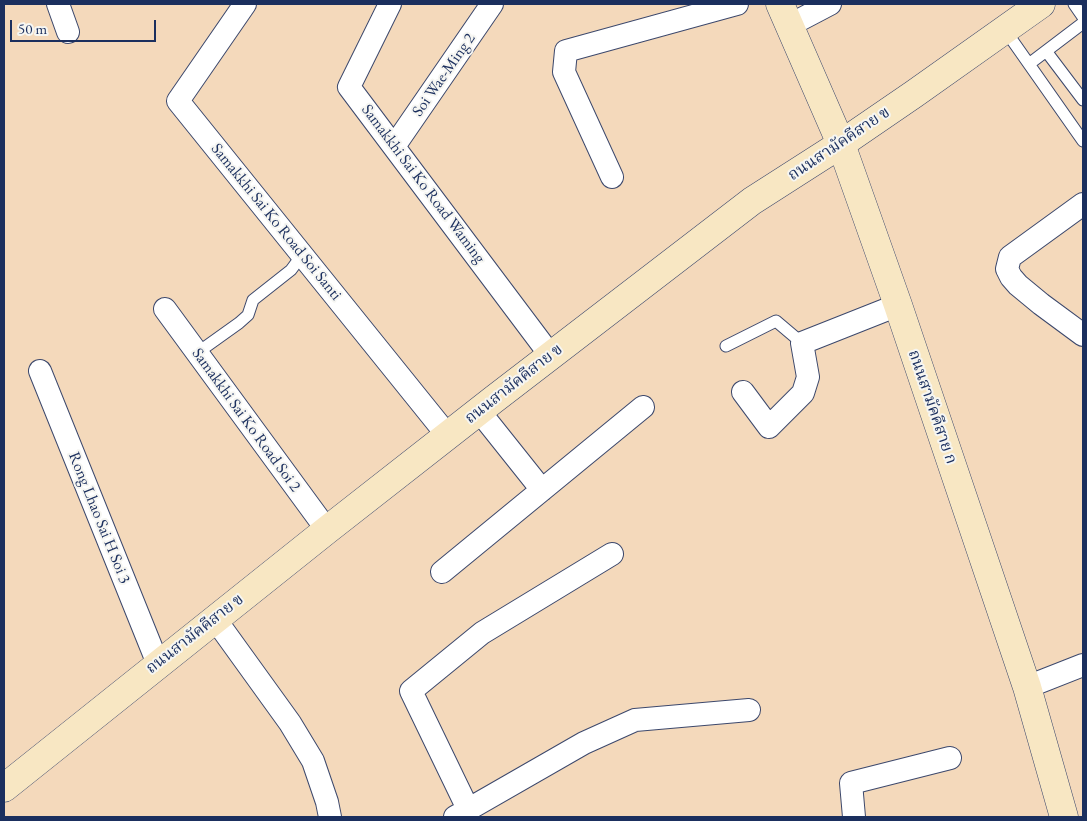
<!DOCTYPE html>
<html>
<head>
<meta charset="utf-8">
<style>
	body { margin:0 }
	#map { position:relative; width:1087px; height:821px; overflow:hidden; background:#f4d9bb; font-family:"EB Garamond",serif }
	canvas { display:block }
	.frame { position:absolute; inset:0; border:5px solid #1b2f5e; pointer-events:none }
	.scale { position:absolute; left:10px; top:20px; width:146px; height:22px; box-sizing:border-box; border:2px solid #1b2f5e; border-top:0; padding-left:6px; font-size:15px; line-height:18px; white-space:nowrap; color:#1b2f5e; -webkit-text-stroke:4px #f6f6f2; paint-order:stroke }
</style>
</head>
<body>
<div id="map">
<canvas width="1087" height="821"></canvas>
<div class="frame"></div>
<div class="scale">50 m</div>
</div>
<script>
const ctx = document.querySelector('canvas').getContext('2d');
ctx.lineJoin = 'round';
const toPath = rows => new Path2D(rows.map(r => 'M' + r).join(''));
function trace(path, color, width, dash) { ctx.strokeStyle = color; ctx.lineWidth = width; ctx.lineCap = dash ? 'butt' : 'round'; ctx.setLineDash(dash || []); ctx.stroke(path); }
function write(font, color, halo, rows, align = 'center') {
  ctx.font = font + ' "EB Garamond","Noto Serif Thai",serif'; ctx.lineWidth = 4; ctx.setLineDash([]); ctx.textBaseline = 'middle'; ctx.strokeStyle = halo; ctx.fillStyle = color; for (const [text, x, y, turn = 0] of rows) {
    ctx.save(); ctx.translate(x, y); ctx.rotate((+turn || 0) * Math.PI / 180); ctx.textAlign = isNaN(turn) ? turn : align; if (halo) ctx.strokeText(text, 0, 0); ctx.fillText(text, 0, 0); ctx.restore();
  }
}
const lane = toPath([
	[1074,4,1083,17],
	[1005,30,1083,141],
	[1046,51,1083,100],
	[1029,64,1083,23],
	[726,346,776,321,802,343],
	[197,353,239,323,248,315,253,300,291,270,302,255]
]);
const street = toPath([
	[58,4,68,32],
	[245,4,178,101,448,436],
	[390,4,349,87,551,356],
	[790,25,830,4],
	[395,145,492,4],
	[612,177,564,72,566,51,737,4],
	[1083,204,1010,257,1007,269,1011,277,1018,285,1041,304,1083,335],
	[165,309,327,530],
	[40,371,158,664],
	[743,392,769,427,803,393,808,377,802,343,898,305],
	[479,411,542,490],
	[442,572,643,407],
	[215,619,290,723,313,761,327,802,330,817],
	[1027,687,1083,665],
	[468,809,411,691,482,633,612,554],
	[455,817,584,743,635,720,749,710],
	[854,817,851,783,950,758]
]);
const secondary = toPath([
	[780,4,841,144,898,305,1027,687,1064,817],
	[4,788,327,530,493,400,752,201,841,144,914,94,1041,4]
]);
const streetNames = [
	["Soi Wae-Ming 2",444,75,-55],
	["ถนนสามัคคีสาย ข",839,144,-34],
	["Samakkhi Sai Ko Road Waming",423,184,53],
	["Samakkhi Sai Ko Road Soi Santi",276,222,51],
	["ถนนสามัคคีสาย ข",514,384,-38],
	["ถนนสามัคคีสาย ก",932,407,71],
	["Samakkhi Sai Ko Road Soi 2",246,420,54],
	["Rong Lhao Sai H Soi 3",99,518,68],
	["ถนนสามัคคีสาย ข",195,634,-38]
];
trace(lane, '#3c486c', 13);
trace(street, '#3c486c', 24);
trace(secondary, '#3c486c', 29);
trace(lane, '#fff', 11);
trace(street, '#fff', 22);
trace(secondary, '#f8e7c3', 28);
write('16px', '#1b2f5e', '#f6f6f2', streetNames);
</script>
</body>
</html>
